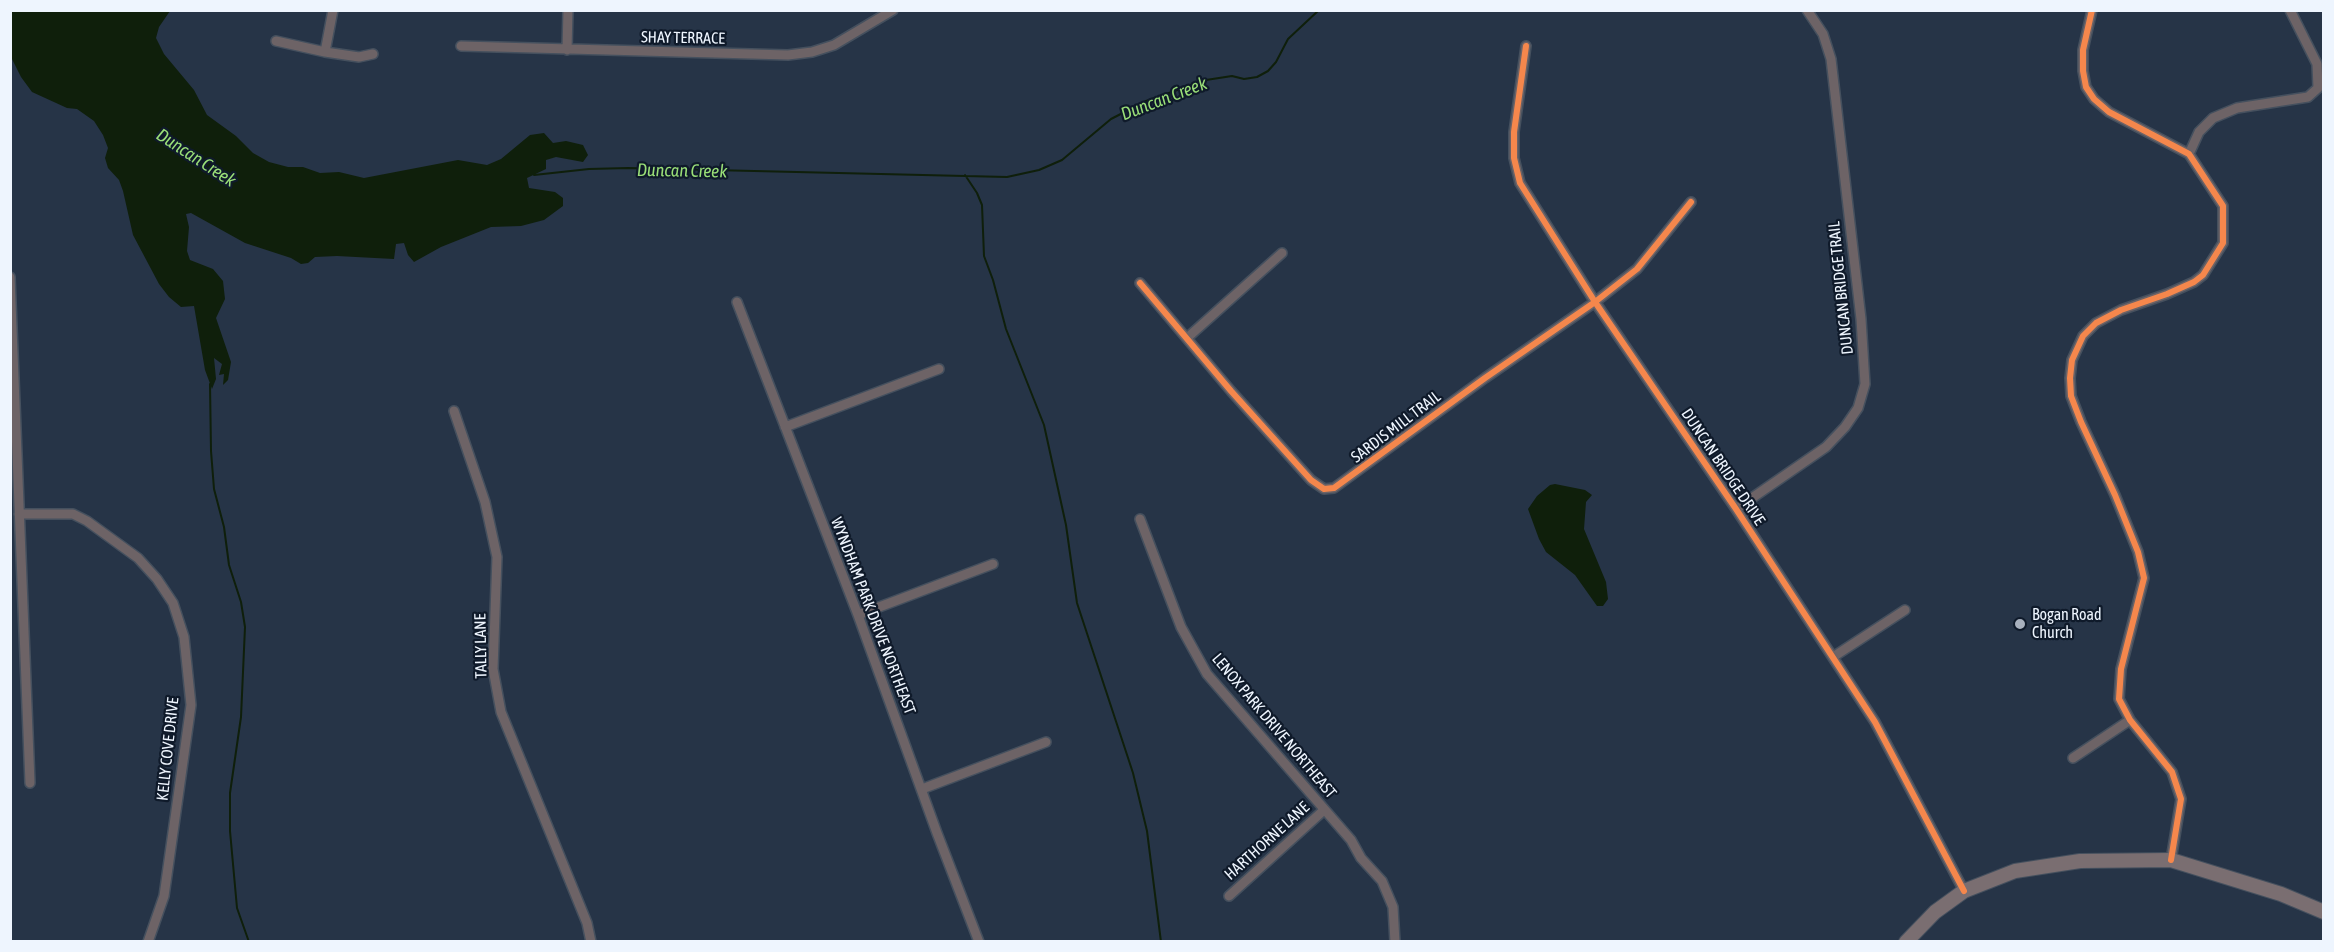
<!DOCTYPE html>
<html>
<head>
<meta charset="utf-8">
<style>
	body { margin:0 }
	#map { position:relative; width:2334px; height:952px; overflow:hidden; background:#263447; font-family:"Asap Condensed",sans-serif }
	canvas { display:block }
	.frame { position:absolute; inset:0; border:12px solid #eef5fe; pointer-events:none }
</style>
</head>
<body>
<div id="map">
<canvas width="2334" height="952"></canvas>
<div class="frame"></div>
</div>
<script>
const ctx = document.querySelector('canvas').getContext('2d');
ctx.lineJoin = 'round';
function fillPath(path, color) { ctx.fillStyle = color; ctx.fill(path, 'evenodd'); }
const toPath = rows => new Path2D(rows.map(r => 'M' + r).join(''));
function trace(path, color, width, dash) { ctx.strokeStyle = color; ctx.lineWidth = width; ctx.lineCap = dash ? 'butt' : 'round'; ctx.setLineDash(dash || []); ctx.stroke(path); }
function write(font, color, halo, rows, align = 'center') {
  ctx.font = font + ' "Asap Condensed",sans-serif'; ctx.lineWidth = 4.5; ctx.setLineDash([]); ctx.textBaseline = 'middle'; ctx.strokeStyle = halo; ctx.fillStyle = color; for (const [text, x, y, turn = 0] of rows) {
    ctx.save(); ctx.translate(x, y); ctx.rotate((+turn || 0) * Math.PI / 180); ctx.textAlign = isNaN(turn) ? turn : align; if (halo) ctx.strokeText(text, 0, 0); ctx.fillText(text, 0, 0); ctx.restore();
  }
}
const water = toPath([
	[10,11,170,11,159,27,156,38,164,54,194,90,207,115,236,136,253,153,269,162,288,167,303,167,320,173,339,172,364,178,458,160,487,165,501,159,530,135,544,133,553,143,566,141,583,145,588,155,583,162,556,157,546,160,546,169,527,178,529,188,555,192,563,198,563,206,544,220,521,226,491,227,441,247,414,262,408,255,404,243,396,244,394,259,337,256,315,257,308,263,301,264,291,258,245,243,191,213,186,214,189,227,187,251,190,260,213,269,223,281,225,299,216,318,231,362,228,380,223,385,224,374,219,375,222,364,214,358,216,379,212,389,205,370,194,306,181,307,169,297,159,284,133,235,123,191,119,180,108,168,105,158,108,148,103,135,94,121,77,109,67,108,32,92,21,77,12,59],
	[1555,484,1585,490,1592,495,1586,502,1584,529,1606,582,1608,599,1603,606,1597,606,1575,575,1546,552,1539,539,1528,509,1537,496,1550,485]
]);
const stream = toPath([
	[534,175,589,169,628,168,1007,177,1039,170,1062,160,1111,119,1146,101,1206,80,1232,76,1244,79,1257,77,1268,71,1276,62,1288,39,1319,10],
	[965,175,977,193,982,205,984,256,993,280,1006,329,1044,425,1066,525,1077,603,1133,773,1147,831,1161,942],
	[210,384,211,451,214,489,224,527,229,565,241,602,245,627,241,717,230,793,230,831,237,908,249,942]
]);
const street = toPath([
	[2092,10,2083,50,2083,71,2086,87,2094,99,2109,112,2189,154,2223,206,2223,243,2203,275,2194,282,2167,294,2121,310,2096,323,2083,336,2072,360,2070,378,2071,396,2081,422,2115,495,2138,552,2144,578,2121,669,2119,699,2130,720,2172,772,2181,799,2171,860],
	[276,41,325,52,359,57,373,54],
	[461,46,788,55,812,52,834,45,893,10],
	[1526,46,1514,132,1514,158,1520,183,1595,302,1736,509,1875,722,1964,891],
	[567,50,568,10],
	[325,52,333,10],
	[2189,154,2199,132,2213,118,2237,108,2308,97,2318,88,2317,64,2290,10],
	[10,277,30,783],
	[1140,283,1231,391,1311,480,1324,489,1334,488,1485,378,1595,302,1637,269,1691,202],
	[737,302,858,615,937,833,979,942],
	[1187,338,1282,253],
	[454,411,485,502,497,557,493,669,501,712,587,923,591,942],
	[785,427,939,369],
	[1736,509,1826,447,1845,427,1858,408,1865,384,1861,319,1831,59,1823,34,1807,10],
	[19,514,73,514,87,521,138,558,157,579,173,603,184,637,191,705,164,896,148,942],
	[1140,519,1181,627,1207,674,1351,840,1361,858,1382,881,1393,907,1395,942],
	[858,615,993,564],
	[1833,657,1905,610],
	[2073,758,2130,720],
	[922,789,1046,742],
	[1229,896,1324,810]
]);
const secondary = toPath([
	[1906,942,1935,912,1964,891,2015,871,2080,861,2171,860,2281,894,2324,912]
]);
const cycleway = toPath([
	[2092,10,2083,50,2083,71,2086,87,2094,99,2109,112,2189,154,2223,206,2223,243,2203,275,2194,282,2167,294,2121,310,2096,323,2083,336,2072,360,2070,378,2071,396,2081,422,2115,495,2138,552,2144,578,2121,669,2119,699,2130,720,2172,772,2181,799,2171,860],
	[1526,46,1514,132,1514,158,1520,183,1595,302,1736,509,1875,722,1964,891],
	[1140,283,1231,391,1311,480,1324,489,1334,488,1485,378,1595,302,1637,269,1691,202]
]);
const markers = [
	[2020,624,6,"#a8b1be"]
];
const streetNames = [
	["SHAY TERRACE",683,38,1],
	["DUNCAN BRIDGE TRAIL",1841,288,-96],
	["SARDIS MILL TRAIL",1396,427,-37],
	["DUNCAN BRIDGE DRIVE",1723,467,56],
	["WYNDHAM PARK DRIVE NORTHEAST",873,616,69],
	["TALLY LANE",481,646,-91],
	["LENOX PARK DRIVE NORTHEAST",1274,726,50],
	["KELLY COVE DRIVE",168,749,-84],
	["HARTHORNE LANE",1267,841,-42]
];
const poiNames = [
	["Bogan Road",2032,615],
	["Church",2032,633]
];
const waterNames = [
	["Duncan Creek",1164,99,-21],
	["Duncan Creek",196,158,33],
	["Duncan Creek",682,171,1]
];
fillPath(water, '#0f1f0b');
trace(stream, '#0f1f0b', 2);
trace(street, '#45505e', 12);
trace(secondary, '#45505e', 16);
trace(street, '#6d6366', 9);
trace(secondary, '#7a6e71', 14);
trace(cycleway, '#f5874c', 6);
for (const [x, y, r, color] of markers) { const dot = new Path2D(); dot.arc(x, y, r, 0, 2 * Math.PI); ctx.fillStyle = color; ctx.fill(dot); trace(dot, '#0f1a2a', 2); }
write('16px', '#eef5fe', '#0f1a2a', streetNames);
write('16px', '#eef5fe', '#0f1a2a', poiNames, 'left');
write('italic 18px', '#9adf78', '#0f1a2a', waterNames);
</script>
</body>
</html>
